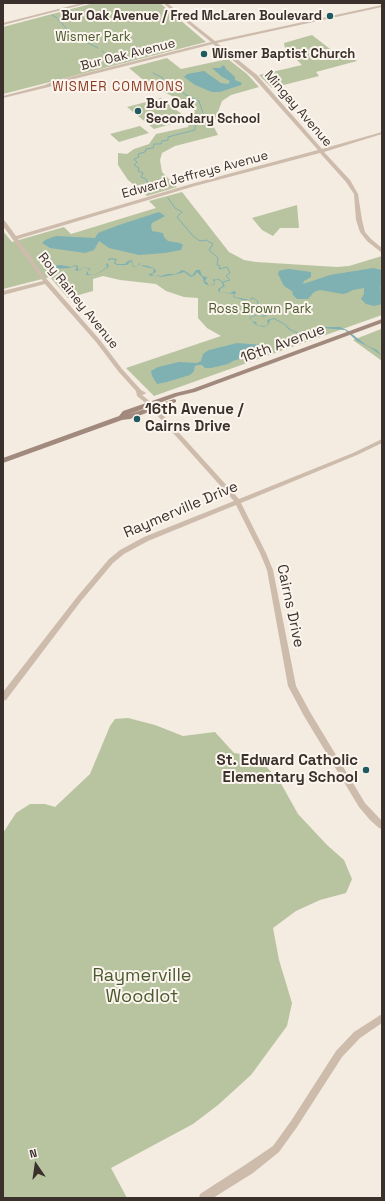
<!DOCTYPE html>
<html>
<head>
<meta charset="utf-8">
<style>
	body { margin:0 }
	#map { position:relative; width:385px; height:1201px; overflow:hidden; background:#f4ebe1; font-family:"Space Grotesk",sans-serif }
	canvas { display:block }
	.frame { position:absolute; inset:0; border:4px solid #3b302b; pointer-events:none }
	.north { position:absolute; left:16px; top:1145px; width:40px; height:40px; -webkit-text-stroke:3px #fbf5ee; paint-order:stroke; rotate:347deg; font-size:11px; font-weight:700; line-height:16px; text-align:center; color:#3b302b }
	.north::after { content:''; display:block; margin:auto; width:14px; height:18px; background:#3b302b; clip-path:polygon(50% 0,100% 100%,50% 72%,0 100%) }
</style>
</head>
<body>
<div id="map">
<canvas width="385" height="1201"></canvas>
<div class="frame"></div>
<div class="north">N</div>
</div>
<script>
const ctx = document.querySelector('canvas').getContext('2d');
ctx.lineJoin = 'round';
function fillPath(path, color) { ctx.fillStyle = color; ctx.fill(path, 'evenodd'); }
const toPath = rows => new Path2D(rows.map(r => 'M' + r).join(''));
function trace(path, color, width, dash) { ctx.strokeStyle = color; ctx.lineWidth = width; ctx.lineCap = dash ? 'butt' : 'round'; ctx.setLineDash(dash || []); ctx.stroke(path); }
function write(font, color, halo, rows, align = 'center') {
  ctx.font = font + ' "Space Grotesk",sans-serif'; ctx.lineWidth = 4; ctx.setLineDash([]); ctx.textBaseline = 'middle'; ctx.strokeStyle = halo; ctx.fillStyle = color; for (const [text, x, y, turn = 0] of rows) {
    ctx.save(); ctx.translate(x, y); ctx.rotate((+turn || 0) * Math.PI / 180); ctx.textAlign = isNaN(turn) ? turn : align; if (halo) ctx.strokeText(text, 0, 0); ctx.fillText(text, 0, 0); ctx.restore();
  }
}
const green = toPath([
	[94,3,160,3,206,42,3,94,3,27],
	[312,35,343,59,350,57,357,61,316,72,319,76,272,88,259,75,302,65,285,48,284,43],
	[167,58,181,69,228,59,247,74,259,87,231,95,222,101,213,125,218,135,175,146,162,153,160,160,162,172,177,187,147,196,128,180,118,165,118,153,127,154,134,149,149,144,156,134,188,127,195,111,174,97,148,84,129,68],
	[161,98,188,119,154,129,127,107],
	[140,126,149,133,119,142,110,134],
	[182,192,229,252,244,260,256,262,337,267,349,266,382,256,382,315,154,396,126,368,221,336,207,328,198,318,198,298,184,297,166,291,156,284,120,280,103,276,93,279,93,291,68,298,50,277,3,289,3,231,12,242,64,227,71,234,156,208,149,201],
	[297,205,299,228,280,228,273,236,262,230,252,218],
	[381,329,382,330,382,361,353,340],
	[128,718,155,725,183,736,215,732,234,753,256,756,279,780,298,814,327,845,344,860,352,879,346,893,320,900,296,911,273,928,279,960,292,1003,287,1026,251,1075,218,1105,193,1124,111,1168,127,1198,3,1198,3,833,16,813,30,804,45,804,55,807,90,774,110,726,115,719]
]);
const water = toPath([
	[224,65,226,69,235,77,235,80,242,83,241,85,220,92,212,92,195,85,184,77,187,74,204,71,221,83,228,84,230,81,222,77,212,68,220,68],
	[159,212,165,216,152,223,151,226,152,231,163,233,164,237,168,241,180,243,183,245,181,250,165,253,139,255,109,248,99,241,94,250,85,253,50,248,42,243,45,240,56,236,95,238,98,233,119,225],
	[111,258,117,259,115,262,117,264,125,264,128,261,132,260,133,266,137,266,139,263,141,265,148,266,155,269,156,272,151,275,157,275,161,276,168,274,176,274,182,270,185,271,192,276,196,270,200,270,202,276,207,277,205,282,207,282,209,286,215,283,213,280,214,279,219,279,222,281,225,286,220,289,220,292,230,293,234,291,236,292,234,296,235,297,250,300,252,297,258,301,259,311,268,313,266,316,263,317,255,316,250,318,252,321,256,322,257,325,265,326,268,324,267,320,274,318,285,324,290,329,301,334,323,327,340,327,347,330,366,345,377,350,382,356,371,348,357,341,345,330,322,328,314,331,309,332,304,334,299,334,288,329,285,325,274,319,270,320,269,324,264,327,256,325,249,318,255,315,261,317,265,315,258,311,257,301,252,298,251,300,243,300,233,297,234,294,219,292,218,289,223,286,221,281,215,279,215,284,209,286,204,283,203,278,197,272,194,276,191,277,184,272,178,274,161,277,156,275,150,276,149,274,153,273,154,269,142,266,140,264,137,266,133,267,131,261,127,265,117,265,114,263,115,260,111,259,107,263,109,266,107,268,99,273,92,275,86,275,87,272,90,270,87,268,84,267,82,269,77,271,75,270,77,267,76,266,69,268,53,269,53,266,60,265,71,267,76,265,78,266,78,270,85,267,91,269,88,271,88,274,92,275,97,274,107,267,106,264,109,261,108,259],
	[373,268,382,270,382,285,380,288,382,290,382,304,374,306,366,304,361,299,364,294,364,288,353,290,347,293,343,294,320,290,314,292,308,299,297,299,293,295,292,291,284,286,278,274,279,271,282,270,289,269,311,272,311,277,304,281,303,284,330,275],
	[237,343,262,345,264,348,248,356,233,361,228,364,211,368,205,368,202,365,198,365,195,366,194,371,190,375,167,382,157,384,152,376,151,371,158,367,179,362,197,363,201,361,203,354,209,350]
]);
const stream = toPath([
	[52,15,57,18],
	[58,19,72,35],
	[74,36,98,48],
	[102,51,111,58],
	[112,58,125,61,133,59],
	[153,73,163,78,161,80,168,81,168,84,173,85,173,88,179,89,186,95,199,101,203,113],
	[158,190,147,182,146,179,141,177,143,173,138,171,139,168,134,165,137,162,134,159,139,157,138,154,145,152,146,149,153,148,154,144,161,144,162,141,168,140,168,137,195,130,195,127,202,115],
	[168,198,175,208,182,212,177,217,193,236,200,241,206,240,213,244,209,250,218,258,217,265,220,266,219,269,227,267,230,273,226,276,230,280,223,282]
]);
const tertiary = toPath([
	[82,3,89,3,3,25,3,23,82,3],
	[163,3,167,3,215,41,382,5,382,7,217,43,257,75,322,149,382,132,382,134,324,152,350,180,358,194,362,220,365,232,371,239,382,248,382,253,367,241,360,232,356,220,354,194,346,182,320,153,195,186,18,239,45,277,100,340,122,369,141,390,146,393,145,394,142,395,152,403,239,499,353,453,382,439,382,443,357,455,241,503,266,553,273,570,296,686,310,712,365,803,382,821,382,829,379,828,370,820,359,807,304,716,288,686,267,570,260,553,236,505,148,541,124,554,113,563,81,601,6,700,3,701,3,692,77,597,109,559,120,550,144,537,234,501,148,405,137,396,136,391,118,371,96,342,45,284,3,295,3,291,43,281,3,226,3,220,5,221,16,236,191,184,318,150,253,77,213,44,58,83,53,86,3,98,3,96,45,85,54,81,211,42,163,3],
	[382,1014,382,1023,360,1038,342,1057,297,1127,279,1152,253,1173,213,1198,199,1198,200,1194,245,1165,273,1146,291,1121,336,1051,354,1032,382,1014]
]);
const secondary = toPath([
	[382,319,382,323,195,392,178,396,127,415,174,399,176,400,176,402,130,419,122,420,3,463,3,458,119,416,123,411,175,393,192,389,382,319]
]);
const markers = [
	[330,16,4,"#1f5a5e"],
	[204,54,4,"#1f5a5e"],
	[138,111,4,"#1f5a5e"],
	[137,419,4,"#1f5a5e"],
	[366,770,4,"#1f5a5e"]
];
const farPoinames = [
	["Bur Oak Avenue / Fred McLaren Boulevard",322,16,"right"],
	["Wismer Baptist Church",212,54],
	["Bur Oak",146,104],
	["Secondary School",146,119]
];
const farParknames = [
	["Wismer Park",93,37],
	["Ross Brown Park",260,309]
];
const farStreetnames = [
	["Bur Oak Avenue",128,55,-14],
	["Mingay Avenue",298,109,49],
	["Edward Jeffreys Avenue",195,175,-15],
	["Roy Rainey Avenue",78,301,51]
];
const farNeighbourhoodnames = [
	["WISMER COMMONS",118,87]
];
const streetNames = [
	["16th Avenue",283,344,-20],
	["Raymerville Drive",181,510,-23],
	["Cairns Drive",290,606,78]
];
const poiNames = [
	["16th Avenue /",145,410],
	["Cairns Drive",145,427],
	["St. Edward Catholic",358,761,"right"],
	["Elementary School",358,778,"right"]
];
const nearParknames = [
	["Raymerville",142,976],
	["Woodlot",142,997]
];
fillPath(green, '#b8c4a0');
fillPath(water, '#7fb0b2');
trace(stream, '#7fb0b2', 1);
fillPath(tertiary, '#cdbbac');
fillPath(secondary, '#a18a7d');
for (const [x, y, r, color] of markers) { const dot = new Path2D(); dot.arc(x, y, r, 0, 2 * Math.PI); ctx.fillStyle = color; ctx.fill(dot); trace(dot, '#fbf5ee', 1.5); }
write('bold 13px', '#3b302b', '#fbf5ee', farPoinames, 'left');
write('13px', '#4a5a2e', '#fbf5ee', farParknames);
write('13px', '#3b302b', '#fbf5ee', farStreetnames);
ctx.letterSpacing = '1px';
write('13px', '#8c3b22', '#fbf5ee', farNeighbourhoodnames);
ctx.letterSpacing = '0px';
write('15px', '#3b302b', '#fbf5ee', streetNames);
write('bold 15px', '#3b302b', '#fbf5ee', poiNames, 'left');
write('18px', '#4a5a2e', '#fbf5ee', nearParknames);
</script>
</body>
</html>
